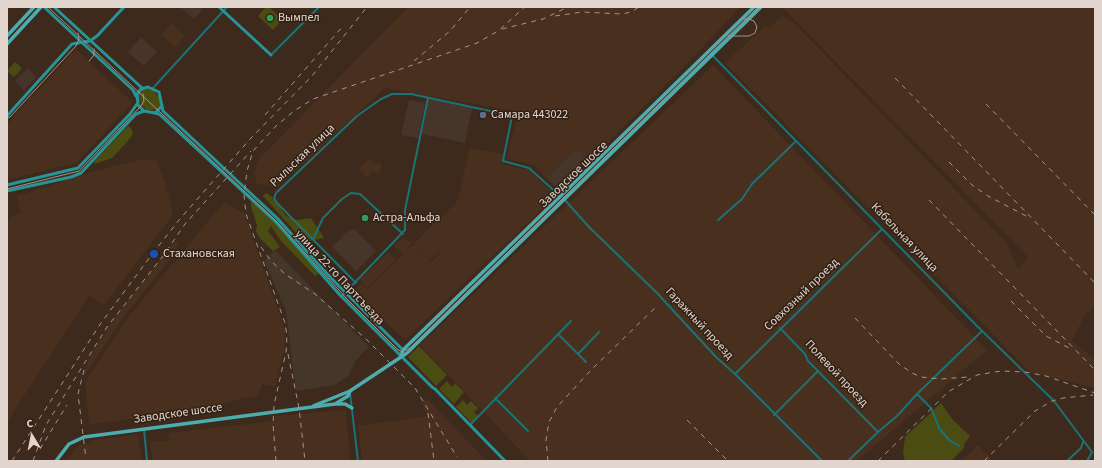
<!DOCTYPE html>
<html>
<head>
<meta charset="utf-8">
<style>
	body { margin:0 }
	#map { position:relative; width:1102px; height:468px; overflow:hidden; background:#3d2a1d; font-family:"Source Sans 3",sans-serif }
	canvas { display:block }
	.frame { position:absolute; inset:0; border:8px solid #e1d5cd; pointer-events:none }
	.north { position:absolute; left:12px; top:416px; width:40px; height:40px; -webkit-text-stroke:3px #322014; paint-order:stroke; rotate:350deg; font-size:11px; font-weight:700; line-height:16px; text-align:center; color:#e1d5cd }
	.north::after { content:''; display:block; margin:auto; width:14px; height:18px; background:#e1d5cd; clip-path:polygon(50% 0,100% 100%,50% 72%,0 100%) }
</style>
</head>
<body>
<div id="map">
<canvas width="1102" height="468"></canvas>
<div class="frame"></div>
<div class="north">С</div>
</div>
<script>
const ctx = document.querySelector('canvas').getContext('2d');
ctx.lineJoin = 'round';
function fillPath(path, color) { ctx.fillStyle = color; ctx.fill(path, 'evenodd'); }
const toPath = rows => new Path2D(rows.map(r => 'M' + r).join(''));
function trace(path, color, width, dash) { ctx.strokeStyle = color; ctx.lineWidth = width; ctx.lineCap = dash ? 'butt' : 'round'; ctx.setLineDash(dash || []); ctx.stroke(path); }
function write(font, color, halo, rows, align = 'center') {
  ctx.font = font + ' "Source Sans 3",sans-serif'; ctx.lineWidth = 3; ctx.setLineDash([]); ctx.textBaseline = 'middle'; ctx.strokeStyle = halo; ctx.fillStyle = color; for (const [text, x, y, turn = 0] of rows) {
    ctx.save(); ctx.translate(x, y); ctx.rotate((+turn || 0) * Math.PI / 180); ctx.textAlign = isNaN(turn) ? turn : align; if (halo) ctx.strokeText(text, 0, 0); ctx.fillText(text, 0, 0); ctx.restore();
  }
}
const commercial = toPath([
	[275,250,369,347,356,360,349,375,335,385,296,391,286,311,264,261]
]);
const built = toPath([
	[408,7,741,7,676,75,565,185,557,190,534,165,506,159,519,112,385,88,277,188,257,184,254,175,258,160],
	[782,7,1095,7,1095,306,1085,315,1072,340,1095,360,1095,388,1030,372,725,63,764,27,769,28,782,16,793,22,1007,243,1018,269,1028,257],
	[171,23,185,36,175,48,161,35],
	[76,49,131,101,131,105,76,163,7,180,7,124],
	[713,65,987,350,857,461,530,461,420,345],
	[470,148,503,154,502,164,529,170,556,196,405,340,353,291,361,284,367,289,414,244,431,262,441,252,437,249,440,252,430,260,414,243,457,202],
	[370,158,374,162,382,164,380,173,372,172,367,177,359,169],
	[144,159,157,161,165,181,173,215,104,305,89,296,7,422,7,222,11,216,21,214,17,196,91,172],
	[224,202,244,213,280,315,285,331,284,351,275,386,262,384,258,396,242,398,208,410,182,414,169,413,89,425,85,382,130,315],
	[403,238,412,243,403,254,394,245],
	[175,241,178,243,175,253,123,318,84,376,83,374,91,354,113,320],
	[388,252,396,260,367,288,360,280],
	[426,398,487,461,362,461,358,426,427,416,421,402],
	[346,410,350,461,153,461,150,442,169,440,168,433,275,421,275,416],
	[138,434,142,461,66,461,80,444,90,443,93,440],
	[978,445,993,461,961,461]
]);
const education = toPath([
	[180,7,200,7,203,9,194,19],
	[141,37,157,52,144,66,128,52],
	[28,68,36,77,24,90,15,81],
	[431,99,472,108,465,143,422,134,428,101],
	[409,100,425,103,418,138,401,135],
	[577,149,588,161,558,188,547,177],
	[354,229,376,251,356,271,332,247,343,237,343,234]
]);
const green = toPath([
	[266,7,269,7,282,20,273,30,258,16],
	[15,62,22,68,14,77,7,71],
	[146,89,153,90,160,98,160,107,157,110,147,110,141,105,138,96,141,90],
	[128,126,131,128,133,134,128,141,112,158,95,164,94,162],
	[266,193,271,196,286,216,297,220,311,218,324,238,309,241,299,236,263,196],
	[251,201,273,220,319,273,315,276,281,241,271,226,268,231,280,247,273,251,259,237,256,231,257,225,251,207],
	[419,346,447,375,436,386,408,357],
	[447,381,452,387,455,383,464,392,454,404,439,389],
	[463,400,467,405,471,401,478,408,474,412,478,416,472,423,456,407],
	[941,403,953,420,970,436,964,444,964,448,951,461,905,461,903,453,905,437]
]);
const street = toPath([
	[271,55,319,7],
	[712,55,977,326,1054,401,1092,452,1087,461],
	[153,88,227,7],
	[564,199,589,227,657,293,716,357,735,374,822,461],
	[718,220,742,199,752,184,796,141],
	[313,239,323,218,342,199,351,193,360,194,403,234],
	[356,283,277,203,274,198,276,193,357,116,381,99,392,94,411,94,504,114,510,117,511,121,503,161,529,168,560,196],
	[341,297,405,230,405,210,428,98],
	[780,328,805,354,808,361,878,432],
	[558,334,586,362],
	[578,354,599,332],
	[735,374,882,229],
	[350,393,358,461],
	[917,394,931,408,939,428,949,440,959,446],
	[495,398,528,431],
	[774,415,818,371],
	[470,425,571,321],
	[144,429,147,461],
	[848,461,878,432,897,416,917,394,982,331],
	[1067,461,1081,448,1083,442]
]);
const secondary = toPath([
	[44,7,133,90,136,96],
	[54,7,142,88],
	[219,7,271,55],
	[162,106,155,113,144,111,138,105,137,94,141,89,148,87,159,92,163,111,278,219,330,277,403,350],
	[155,113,159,114,276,222,339,294,432,387,435,389,505,461],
	[7,116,72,44,90,41,97,36,124,7],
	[7,185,78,168,130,114,137,104],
	[7,191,71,177,81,173,136,114,144,111]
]);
const primary = toPath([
	[7,36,34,7],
	[7,44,41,7],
	[401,356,403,350,754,7],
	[336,404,345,404,352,408],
	[313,406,350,391,407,353,761,7],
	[56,461,69,444,84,437,335,404,348,396,350,391]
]);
const tram = toPath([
	[48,7,276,221,348,300,397,349,402,352,410,348,758,7],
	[728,36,749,36,755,33,757,27,754,21,749,19,743,19],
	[89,61,94,55,94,49],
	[7,118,10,117,76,46,79,39,78,33],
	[7,189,79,171,141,106,144,101,143,94]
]);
const rail = toPath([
	[555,16,582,12,622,14,631,12,639,7],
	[502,29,543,19,568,7],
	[414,61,450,31,470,7],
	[895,78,1095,283],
	[986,104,1095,215],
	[265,115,344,25],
	[949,162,972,185,988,196,1026,216],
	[929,200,1095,370],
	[261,247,271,261,285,274,315,294,366,339,415,388,457,457],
	[1011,301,1046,336,1071,349],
	[855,318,899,364,912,373,921,377,941,379,968,377],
	[288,354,299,408,305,461],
	[84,370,78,394,86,459],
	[428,413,434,461],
	[687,420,728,461],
	[40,449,67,405],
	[12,461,101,323,153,253,179,220,251,138,312,76,367,7],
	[33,461,46,425,107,327,163,256,185,224,251,151],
	[276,461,273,424,274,405,286,352,287,336,285,323,246,214,244,195,247,171,253,151,276,126,294,111,313,99,477,43,498,31,525,7],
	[548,461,546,440,549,422,557,407,591,370,658,305],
	[878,461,948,392,977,375,1001,371,1025,372,1046,376,1095,393],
	[984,461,1035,411,1052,401,1063,398,1093,395]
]);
const markers = [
	[270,18,4,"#2e9e5b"],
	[483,115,4,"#5c6f8a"],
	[365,218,4,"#2e9e5b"],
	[154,254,5,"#1a4fb4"]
];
const poiNames = [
	["Вымпел",278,18],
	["Самара 443022",491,115],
	["Астра-Альфа",373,218],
	["Стахановская",163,254]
];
const streetNames = [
	["Рыльская улица",303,156,-44],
	["Заводское шоссе",574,175,-44],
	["Кабельная улица",904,238,46],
	["улица 22-го Партсъезда",339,278,47],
	["Совхозный проезд",802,295,-44],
	["Гаражный проезд",699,324,47],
	["Полевой проезд",836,374,47],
	["Заводское шоссе",178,414,-8]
];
fillPath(commercial, '#443629');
fillPath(built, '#482f1e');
fillPath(education, '#46352a');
fillPath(green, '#4b4c11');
trace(street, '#1b7375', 2);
trace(secondary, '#259598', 3);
trace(primary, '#4dacae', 3.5);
trace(tram, '#a4968c', 1);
trace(rail, '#a4968c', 1, [5, 5]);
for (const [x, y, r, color] of markers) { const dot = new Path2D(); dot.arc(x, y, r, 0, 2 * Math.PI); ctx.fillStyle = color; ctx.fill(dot); trace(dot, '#322014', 1.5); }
write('12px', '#e1d5cd', '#322014', poiNames, 'left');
write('12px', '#e1d5cd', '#322014', streetNames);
</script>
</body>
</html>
